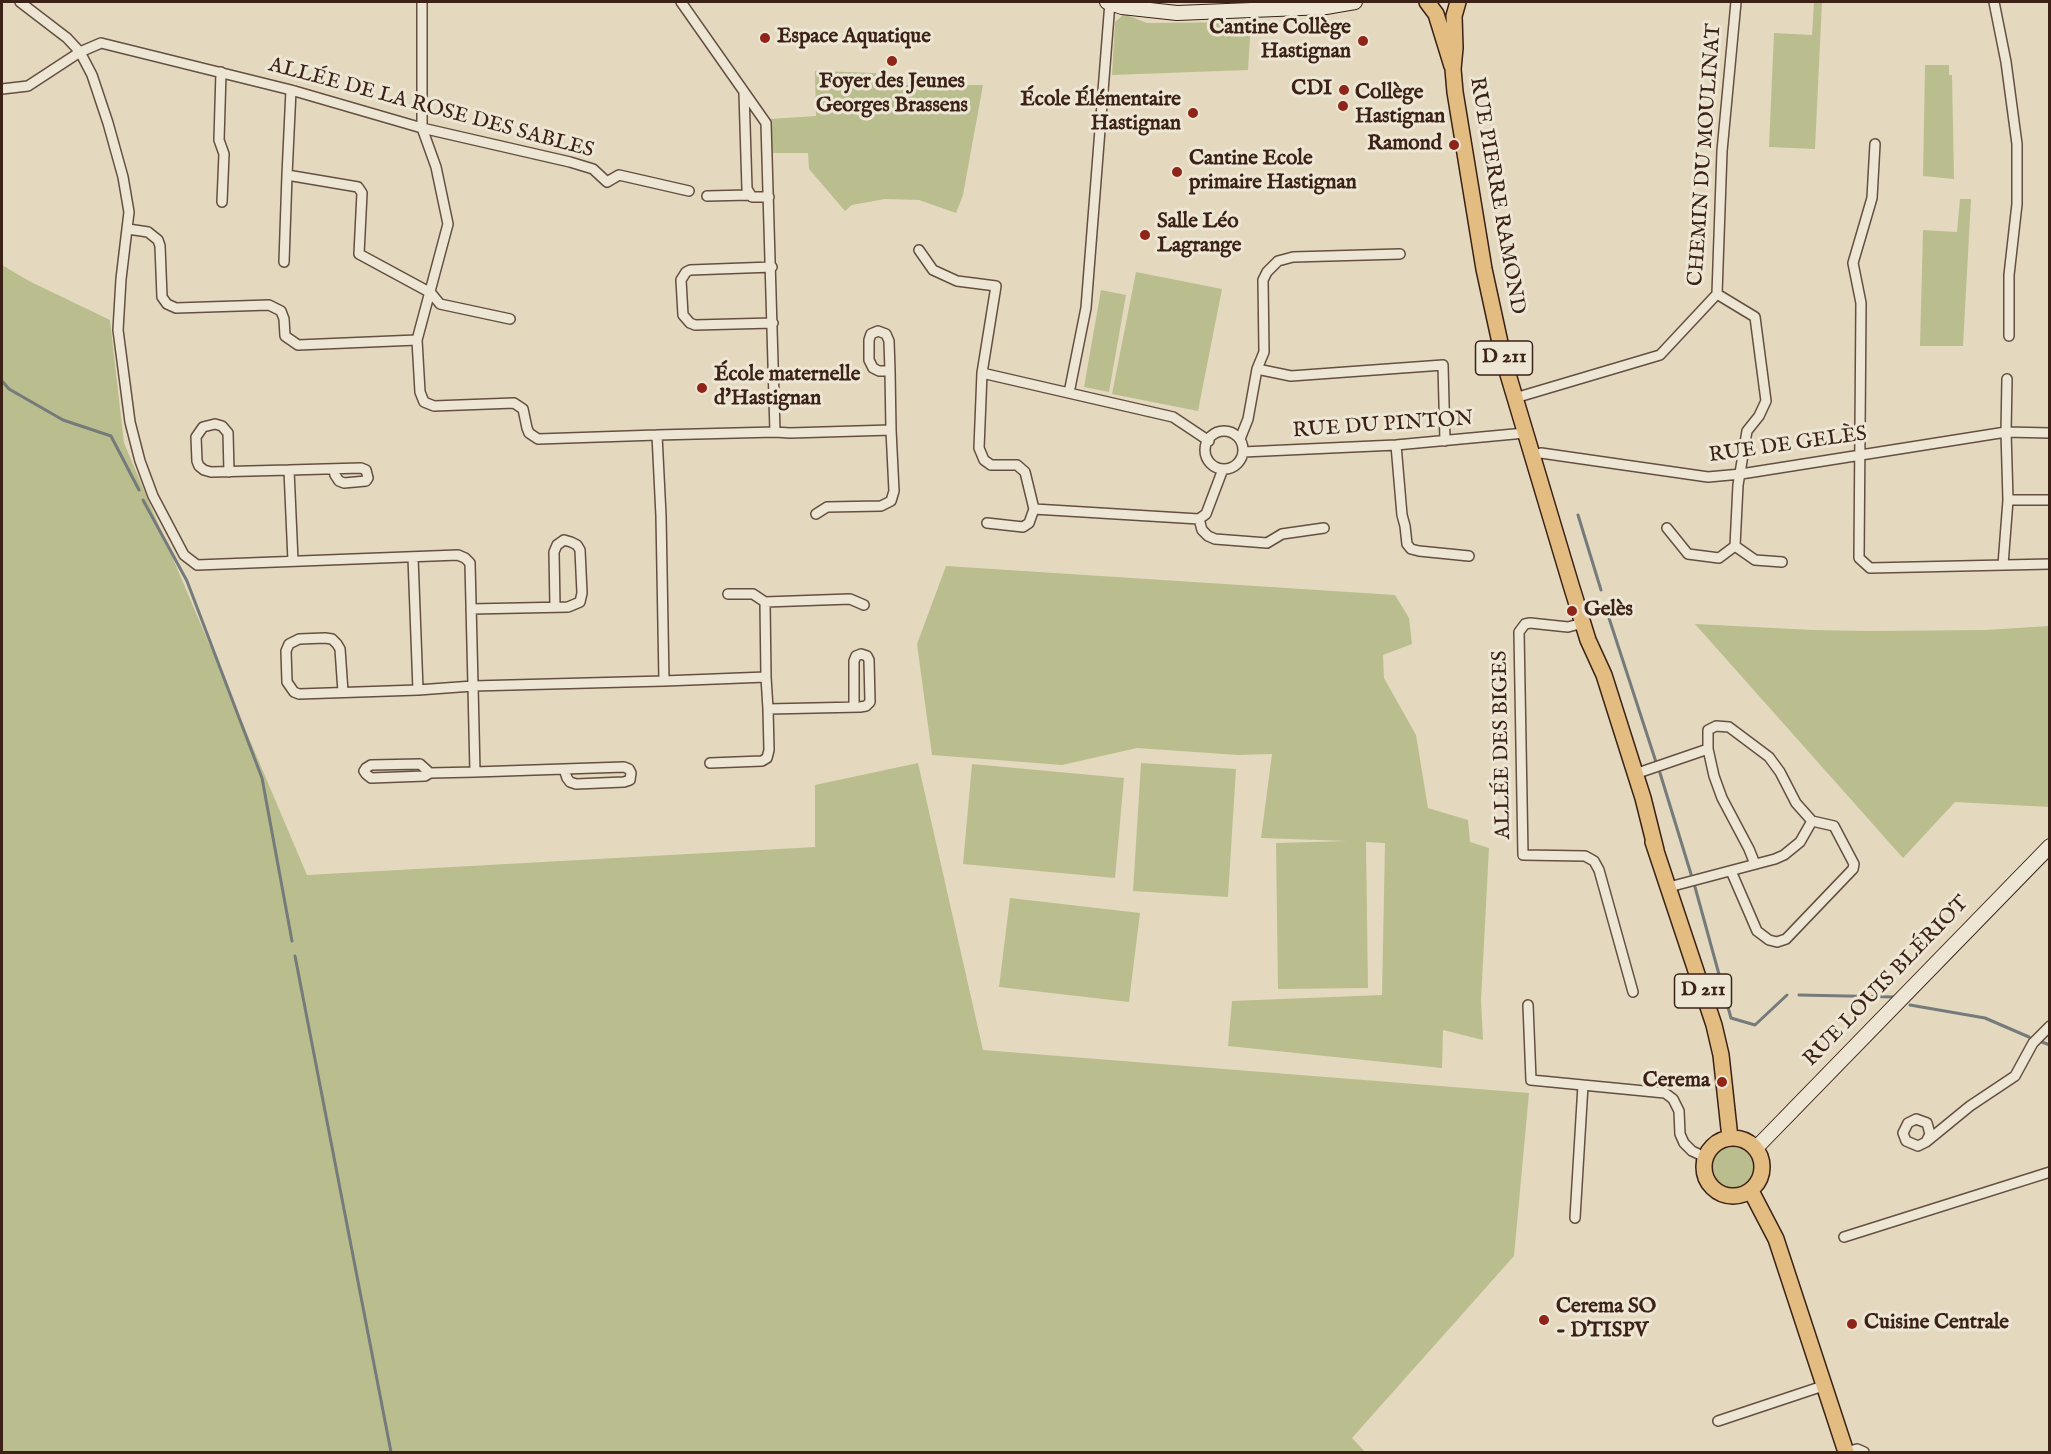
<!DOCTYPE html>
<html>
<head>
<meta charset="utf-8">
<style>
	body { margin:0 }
	#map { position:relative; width:2051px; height:1454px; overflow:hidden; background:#e4d9bf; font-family:"IM FELL English",serif }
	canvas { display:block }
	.frame { position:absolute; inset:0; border:3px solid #3b2116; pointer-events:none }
</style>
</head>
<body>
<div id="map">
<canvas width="2051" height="1454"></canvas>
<div class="frame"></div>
</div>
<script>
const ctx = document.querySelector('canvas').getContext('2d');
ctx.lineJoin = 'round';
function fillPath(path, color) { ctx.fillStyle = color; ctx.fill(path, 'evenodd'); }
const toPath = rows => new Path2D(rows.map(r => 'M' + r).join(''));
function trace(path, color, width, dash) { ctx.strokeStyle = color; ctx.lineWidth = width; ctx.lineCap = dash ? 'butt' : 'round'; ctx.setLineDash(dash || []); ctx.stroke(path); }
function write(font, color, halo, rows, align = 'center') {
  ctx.font = font + ' "IM FELL English",serif'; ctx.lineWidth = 6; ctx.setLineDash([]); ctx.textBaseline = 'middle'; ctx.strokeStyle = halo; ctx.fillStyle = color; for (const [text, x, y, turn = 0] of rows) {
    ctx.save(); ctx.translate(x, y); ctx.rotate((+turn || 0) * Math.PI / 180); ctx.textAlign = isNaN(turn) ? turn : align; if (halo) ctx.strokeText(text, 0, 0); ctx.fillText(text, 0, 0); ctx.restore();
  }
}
const green = toPath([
	[1814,2,1822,2,1815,149,1769,147,1774,33,1812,35],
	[1124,14,1147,23,1251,22,1248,70,1112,75,1115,22],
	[1925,65,1949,65,1949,75,1952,75,1954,179,1923,176],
	[815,71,876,73,878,85,983,85,963,195,956,213,919,200,885,199,852,205,845,211,809,169,808,153,770,153,770,119,816,116],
	[1960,199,1971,199,1963,346,1920,346,1923,230,1957,232],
	[2,265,29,281,110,320,124,443,307,875,815,847,815,785,918,763,983,1050,1529,1093,1514,1256,1352,1438,1365,1452,2,1452],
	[1136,272,1222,289,1198,411,1112,394],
	[1101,290,1126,295,1109,392,1084,387],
	[946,566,1395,595,1409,618,1412,644,1383,655,1384,678,1416,735,1428,808,1468,820,1470,842,1489,848,1481,1000,1483,1040,1443,1030,1442,1068,1228,1046,1232,1001,1382,995,1385,843,1366,842,1368,988,1278,989,1276,843,1347,841,1261,838,1272,754,1238,755,1137,748,1062,765,932,755,917,644],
	[1695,624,1813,630,1871,631,1985,630,2049,626,2049,807,1955,802,1903,858],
	[1141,763,1236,769,1228,897,1133,891],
	[972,764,1124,778,1115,878,963,864],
	[1010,898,1140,913,1129,1002,999,987],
	'1711 1167a22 22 0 1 1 44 0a22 22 0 1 1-44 0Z'
]);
const stream = toPath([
	[2,381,9,389,63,420,111,436,139,490],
	[143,500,187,581,262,778,292,941],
	[1578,515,1601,590],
	[1608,615,1656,762],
	[1660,773,1691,874],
	[1695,887,1731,1018,1755,1025,1787,995],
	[295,956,391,1452],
	[1799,995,1895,997],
	[1910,1005,1985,1018,2029,1037],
	[2039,1041,2050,1045]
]);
const street = toPath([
	[20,2,67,38,80,52,92,75,108,123,123,177,129,212,121,279,118,330,130,422,140,461,153,496,184,555,197,565,458,555,465,558,470,563,473,686,664,681,661,516,657,435,775,432,766,123,681,2],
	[1994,2,2006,62,2017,144,2017,204,2009,275,2009,336],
	[221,72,219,140,224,154,222,202],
	[2,89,28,86,80,52,101,43,291,90,422,128,570,162,593,169,607,182,619,175,689,191],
	[291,90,287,175,358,187,362,193,359,254,431,293,440,304,510,319],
	[744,93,747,189,752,197,769,197],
	[1875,144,1872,198,1853,263,1861,303,1859,558,1870,568,2050,564],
	[707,196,749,195],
	[128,229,148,232,158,240,160,246,162,297,167,304,176,308,269,305,281,311,284,319,285,336,298,345,417,340,420,392,424,402,434,406,514,403,523,409,527,428,529,433,538,439,657,435],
	[919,250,933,270,957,281,996,286,982,373,979,448,984,460,991,465,1017,465,1025,472,1034,509,1199,519],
	[284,262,287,175],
	[772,267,690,270,686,272,681,280,683,315,690,323,695,325,773,323],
	[417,340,448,224,436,167,422,128,422,2],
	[1257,369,1264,352,1263,280,1267,272,1278,261,1293,257,1400,254],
	[890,371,879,371,873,368,869,360,869,340,871,334,878,331,886,334,889,341,890,371,891,430],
	[982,373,1173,417,1209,441],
	[1069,393,1086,308,1110,2],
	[1515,398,1660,355,1717,294,1722,151,1736,2],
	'1205 450a19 19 0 1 1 38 0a19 19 0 1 1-38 0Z',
	[775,432,790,433,891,430,894,491,891,501,881,506,827,507,816,514],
	[1240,439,1248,419,1257,369,1291,376,1443,365,1445,441],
	[1396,445,1402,515,1405,526,1407,544,1411,549,1419,551,1469,556],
	[1243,452,1396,445,1525,433],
	[1531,456,1541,453,1708,477,1741,474,2006,432,2050,433],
	[1223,469,1206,514,1199,519,1202,530,1208,536,1215,539,1267,543,1282,534,1324,528],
	[289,470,361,468,366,470,368,478,366,481,344,483,339,481,335,475,334,470],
	[229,472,228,433,222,426,215,424,203,427,196,437,197,461,199,466,204,470,211,472,289,470,293,561],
	[2008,500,2050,500],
	[987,523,1023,527,1029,523,1034,509],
	[1667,528,1688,554,1719,558,1735,546,1738,485,1747,431,1759,416,1766,401,1755,317,1717,294],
	[1735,546,1755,560,1782,562],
	[413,557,418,690],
	[2003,565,2008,500,2006,432,2007,379],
	[728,594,753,594,765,602,766,677],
	[765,602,850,599,864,605],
	[471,609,568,607,580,602,582,593,580,550,577,545,571,542,564,540,557,545,554,552,555,607],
	[1583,623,1568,627,1530,623,1525,624,1519,632,1523,855,1585,856,1594,861,1599,870,1633,992],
	[664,681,766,677,768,709,860,707,866,706,870,702,869,660,867,656,861,654,856,656,854,661,854,707],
	[343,692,340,649,337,644,332,639,325,638,299,639,289,644,286,651,287,682,294,692,299,694,418,690,473,686,475,772,564,769],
	[710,763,762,761,767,758,769,750,768,709],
	[624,767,629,769,631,773,630,780,624,782,576,784,570,782,567,778,564,769,624,767],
	[430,773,425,776,371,778,366,774,364,771,366,768,371,765,420,764,430,773,475,772],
	[1635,774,1708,749],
	[1731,871,1757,931,1769,940,1777,942,1786,939,1853,869,1854,864,1834,826,1812,821],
	[1669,887,1775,859,1784,855,1800,842,1812,821,1796,803,1780,772,1769,757,1729,727,1716,726,1708,730,1708,749,1714,776,1722,798,1749,849,1755,864],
	[1528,1005,1531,1080,1665,1093,1673,1099,1679,1111,1680,1134,1684,1143,1692,1151,1705,1157],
	[1926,1142,1930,1134,1927,1123,1916,1119,1908,1123,1903,1133,1906,1141,1918,1146,1926,1142,1970,1106,2015,1076,2033,1043,2050,1026],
	[1575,1218,1583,1085],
	[1844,1237,2050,1172],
	[1718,1421,1823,1386],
	[1846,1452,1857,1449,1864,1452]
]);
const secondary = toPath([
	[1107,2,1122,7,1177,13,1326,7,1355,2],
	[1756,1148,2050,846]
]);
const primary = toPath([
	[1427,2,1436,14,1452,66],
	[1458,2,1454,16,1455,48,1453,69,1455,92,1484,269,1504,361,1571,585,1588,640,1604,675,1643,798,1656,850],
	[1653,842,1714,1025,1721,1055,1730,1138],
	'1704 1167a29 29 0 1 1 58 0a29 29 0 1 1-58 0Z',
	[1751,1191,1776,1239,1846,1452]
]);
const markers = [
	[765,38,6,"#8f2418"],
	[1363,41,6,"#8f2418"],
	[892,61,6,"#8f2418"],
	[1344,90,6,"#8f2418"],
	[1343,106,6,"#8f2418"],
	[1193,113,6,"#8f2418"],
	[1454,145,6,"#8f2418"],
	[1177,172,6,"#8f2418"],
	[1145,235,6,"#8f2418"],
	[702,388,6,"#8f2418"],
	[1572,611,6,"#8f2418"],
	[1722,1082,6,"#8f2418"],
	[1544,1320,6,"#8f2418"],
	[1852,1324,6,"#8f2418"]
];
const shields = [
	[1504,358,57],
	[1703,991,57]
];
const shieldNames = [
	["D 211",1504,358],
	["D 211",1703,991]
];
const poiNames = [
	["Cantine Collège",1351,29,"right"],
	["Hastignan",1351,53,"right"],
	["Espace Aquatique",777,38],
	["Foyer des Jeunes",892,83,"center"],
	["Georges Brassens",892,107,"center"],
	["CDI",1332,90,"right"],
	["Collège",1355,94],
	["Hastignan",1355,118],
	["École Élémentaire",1181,101,"right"],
	["Hastignan",1181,125,"right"],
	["Ramond",1442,145,"right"],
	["Cantine Ecole",1189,160],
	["primaire Hastignan",1189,184],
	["Salle Léo",1157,223],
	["Lagrange",1157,247],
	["École maternelle",714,376],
	["d'Hastignan",714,400],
	["Gelès",1584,611],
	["Cerema",1710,1082,"right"],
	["Cerema SO",1556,1308],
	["- DTISPV",1556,1332],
	["Cuisine Centrale",1864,1324]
];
const streetNames = [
	["ALLÉE DE LA ROSE DES SABLES",431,109,15],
	["CHEMIN DU MOULINAT",1706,155,-86],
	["RUE PIERRE RAMOND",1496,196,80],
	["RUE DU PINTON",1383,426,-4],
	["RUE DE GELÈS",1788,446,-8],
	["ALLÉE DES BIGES",1503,745,-91],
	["RUE LOUIS BLÉRIOT",1887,982,-46]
];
fillPath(green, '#babe8e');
trace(stream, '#757b7a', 3);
trace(street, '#654f40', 12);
trace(secondary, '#3b2116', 16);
trace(primary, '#3b2116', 18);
trace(street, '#ede6d5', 9);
trace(secondary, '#ede6d5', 14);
trace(primary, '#e2bc80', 15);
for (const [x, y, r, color] of markers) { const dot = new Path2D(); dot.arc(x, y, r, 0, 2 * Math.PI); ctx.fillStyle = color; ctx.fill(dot); trace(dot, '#ede6d5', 2); }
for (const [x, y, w] of shields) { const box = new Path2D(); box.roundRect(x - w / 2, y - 17, w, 34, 4.5); ctx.fillStyle = '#ede6d5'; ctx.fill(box); trace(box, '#3b2116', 1.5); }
write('bold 20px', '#3b2116', null, shieldNames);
write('bold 21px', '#3b2116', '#ede6d5', poiNames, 'left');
write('21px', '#3b2116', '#ede6d5', streetNames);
</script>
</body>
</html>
